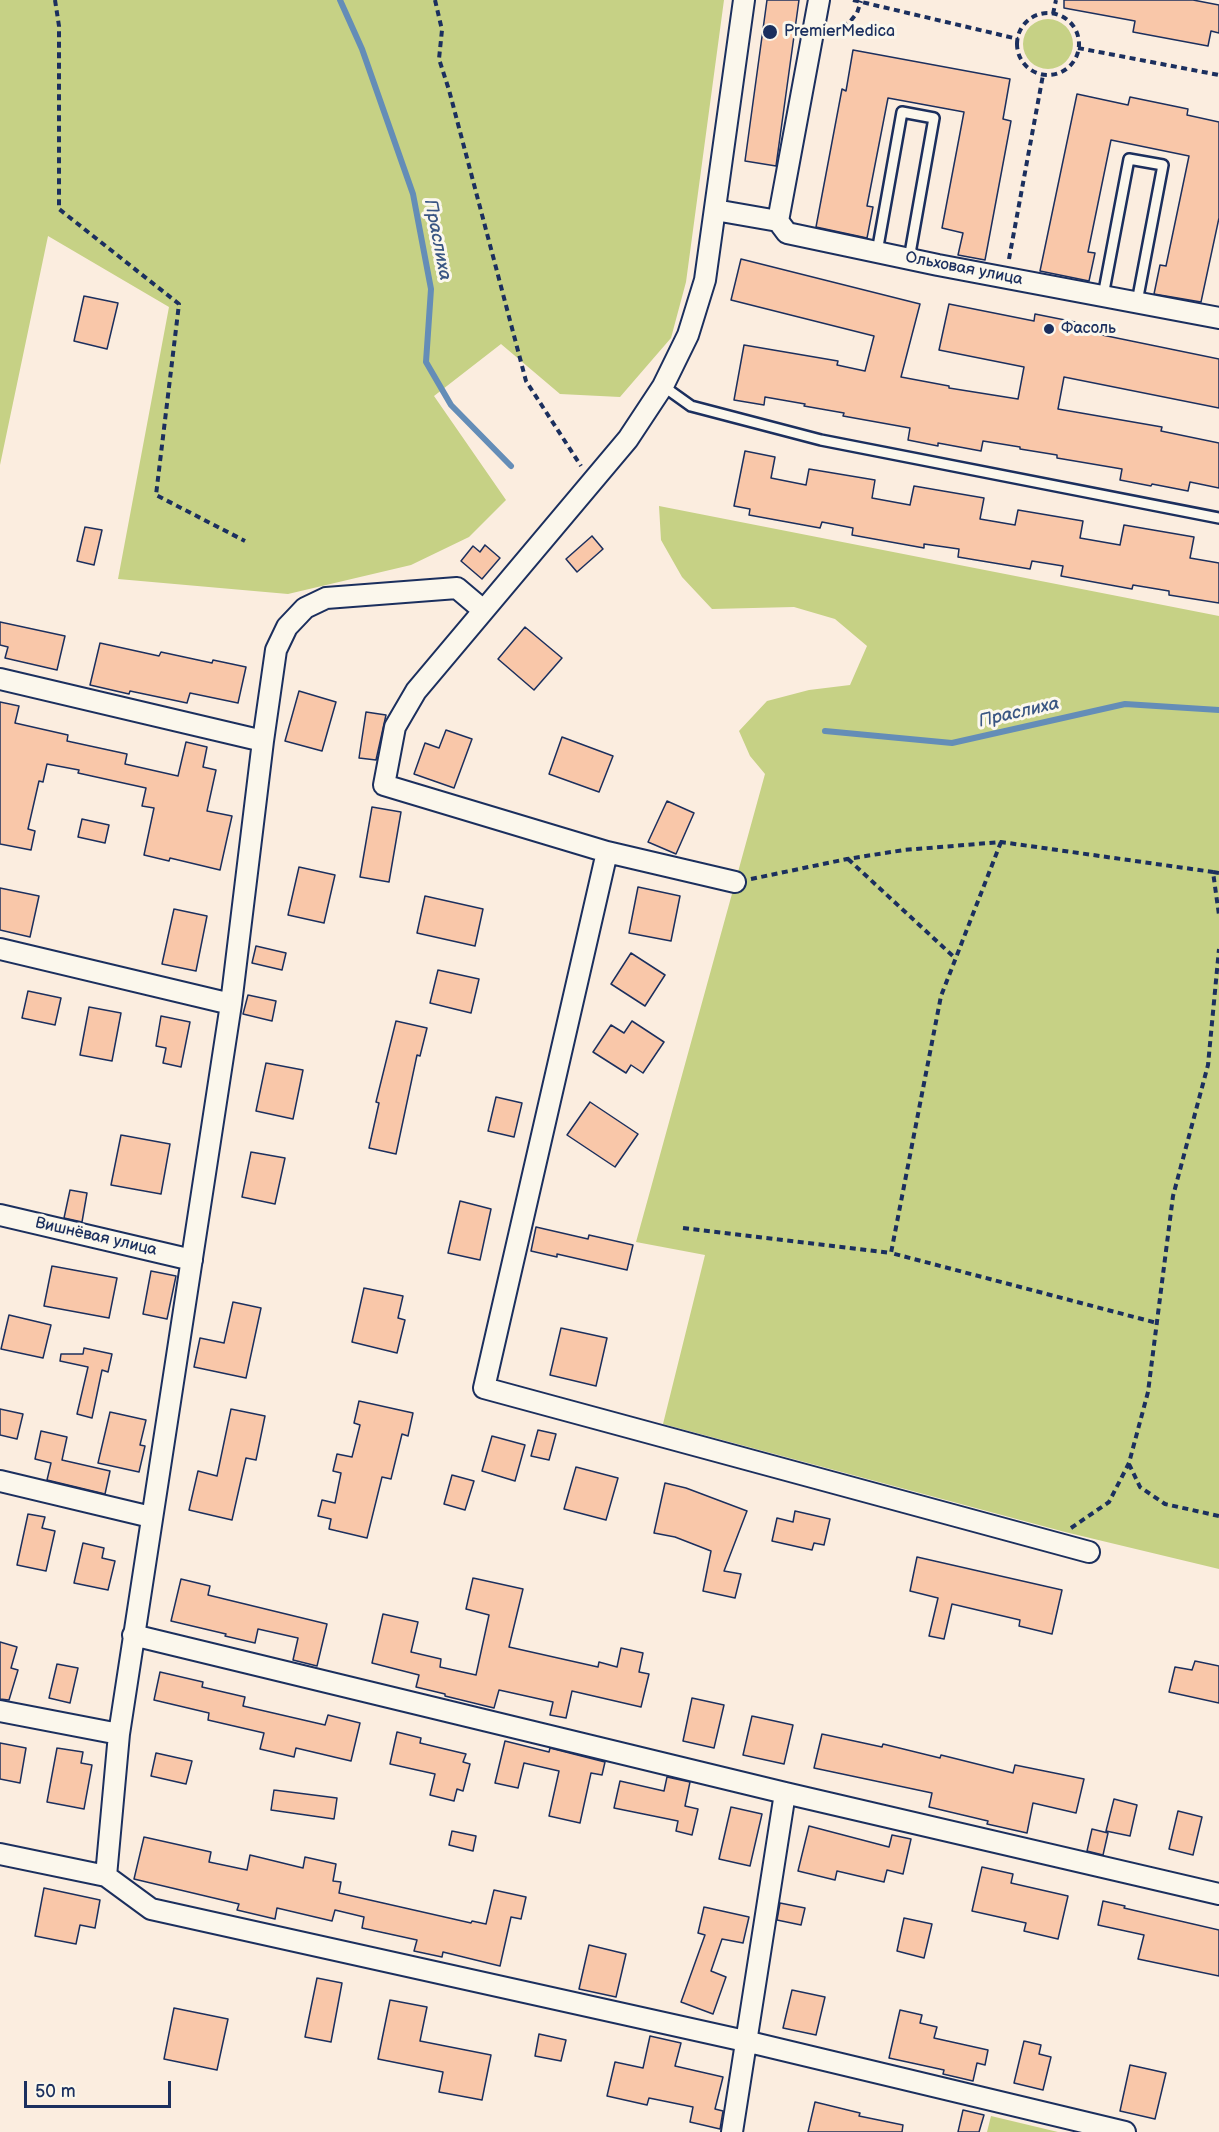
<!DOCTYPE html>
<html>
<head>
<meta charset="utf-8">
<style>
	body { margin:0 }
	#map { position:relative; width:1219px; height:2132px; overflow:hidden; background:#fbeddf; font-family:"Balsamiq Sans",sans-serif }
	canvas { display:block }
	.scale { position:absolute; left:24px; top:2081px; width:147px; height:27px; box-sizing:border-box; border:3px solid #1b2f5e; border-top:0; padding-left:8px; font-size:18px; line-height:21px; white-space:nowrap; color:#1b2f5e; -webkit-text-stroke:4px #fbf7ec; paint-order:stroke }
</style>
</head>
<body>
<div id="map">
<canvas width="1219" height="2132"></canvas>
<div class="scale">50 m</div>
</div>
<script>
const ctx = document.querySelector('canvas').getContext('2d');
ctx.lineJoin = 'round';
function fillPath(path, color) { ctx.fillStyle = color; ctx.fill(path, 'evenodd'); }
const toPath = rows => new Path2D(rows.map(r => 'M' + r).join(''));
function trace(path, color, width, dash) { ctx.strokeStyle = color; ctx.lineWidth = width; ctx.lineCap = dash ? 'butt' : 'round'; ctx.setLineDash(dash || []); ctx.stroke(path); }
function write(font, color, halo, rows, align = 'center') {
  ctx.font = font + ' "Balsamiq Sans",sans-serif'; ctx.lineWidth = 6; ctx.setLineDash([]); ctx.textBaseline = 'middle'; ctx.strokeStyle = halo; ctx.fillStyle = color; for (const [text, x, y, turn = 0] of rows) {
    ctx.save(); ctx.translate(x, y); ctx.rotate((+turn || 0) * Math.PI / 180); ctx.textAlign = isNaN(turn) ? turn : align; if (halo) ctx.strokeText(text, 0, 0); ctx.fillText(text, 0, 0); ctx.restore();
  }
}
const green = toPath([
	[0,0,724,0,686,282,671,338,620,397,560,394,501,344,434,396,506,500,469,537,411,565,288,594,118,579,169,307,48,236,0,465],
	'1023 44a25 25 0 1 1 50 0a25 25 0 1 1-50 0Z',
	[659,506,1219,616,1219,1569,1065,1532,663,1424,705,1255,636,1242,765,774,750,756,739,731,767,701,809,690,850,685,867,646,835,619,794,607,712,609,682,577,661,540],
	[991,2116,1058,2132,987,2132]
]);
const stream = toPath([
	[340,0,362,49,413,194,431,289,426,362,451,405,511,466],
	[825,731,952,743,1125,704,1219,710]
]);
const building = toPath([
	[767,0,799,0,776,166,745,161,767,0],
	[1064,0,1193,0,1219,5,1219,33,1211,31,1208,46,1133,32,1135,21,1064,8,1064,0],
	[853,50,1010,79,1003,119,1011,121,985,260,958,255,963,233,942,228,964,112,888,98,867,206,873,207,867,238,816,227,842,89,846,91,853,50],
	[1077,94,1128,105,1130,97,1188,109,1187,115,1219,122,1219,218,1201,302,1154,294,1160,265,1166,266,1189,156,1111,140,1088,252,1095,253,1089,281,1040,271,1077,94],
	[741,259,920,304,901,377,949,386,949,388,1018,399,1024,367,939,350,949,304,1034,321,1035,314,1075,322,1073,329,1219,359,1219,408,1064,377,1058,409,1162,427,1161,431,1219,443,1219,488,1190,482,1188,491,1152,484,1151,486,1120,480,1122,469,1057,458,1057,455,1020,449,1020,447,983,441,981,451,938,443,938,446,908,440,910,428,843,416,844,413,804,406,805,404,765,397,764,405,734,400,744,345,838,361,837,365,865,371,874,336,731,300,741,259],
	[84,296,118,303,107,349,74,341,84,296],
	[745,451,775,457,771,478,806,485,809,469,875,480,872,498,910,505,914,486,984,498,980,519,1015,525,1018,510,1083,521,1080,538,1120,545,1124,525,1194,537,1190,558,1219,563,1219,603,1169,595,1169,591,1133,585,1132,589,1061,576,1063,566,1032,561,1030,569,958,557,959,549,924,544,924,548,852,535,853,528,822,522,820,528,749,515,750,509,734,506,745,451],
	[85,527,102,530,94,565,77,561,85,527],
	[592,536,603,549,577,572,566,559,592,536],
	[485,545,500,558,482,579,461,561,473,546,480,552,485,545],
	[0,622,65,636,57,670,5,658,8,647,0,645,0,622],
	[525,627,562,658,534,690,498,659,525,627],
	[100,643,159,656,161,652,212,663,213,660,246,667,238,703,190,693,187,703,130,691,129,694,90,685,100,643],
	[299,691,336,702,322,751,285,741,299,691],
	[0,702,19,706,15,723,68,735,67,741,127,754,125,764,178,776,186,742,207,747,203,767,216,770,207,811,232,816,220,870,170,858,169,861,144,855,154,808,142,806,146,788,78,773,79,770,47,764,43,782,39,781,28,829,35,831,31,850,0,844,0,702],
	[366,712,386,715,376,760,359,758,366,712],
	[446,730,472,739,454,788,414,774,425,743,439,748,446,730],
	[562,737,613,756,599,792,549,774,562,737],
	[667,801,694,813,676,854,648,842,667,801],
	[372,807,401,812,389,882,360,877,372,807],
	[82,819,109,825,105,843,78,837,82,819],
	[299,867,335,875,324,923,288,915,299,867],
	[638,887,680,896,671,941,629,933,638,887],
	[0,888,39,896,30,937,0,930,0,888],
	[425,896,483,909,475,946,417,933,425,896],
	[174,909,207,916,196,971,162,964,174,909],
	[256,946,286,953,282,970,252,963,256,946],
	[631,953,665,975,645,1006,611,984,631,953],
	[438,970,479,979,471,1013,430,1003,438,970],
	[28,991,61,998,55,1025,22,1018,28,991],
	[248,995,276,1001,272,1021,243,1014,248,995],
	[89,1007,121,1013,112,1061,80,1055,89,1007],
	[161,1016,190,1022,181,1067,163,1063,166,1048,156,1046,161,1016],
	[396,1021,427,1028,420,1056,417,1055,396,1154,369,1148,379,1103,376,1102,396,1021],
	[632,1021,664,1042,643,1073,631,1065,626,1073,593,1052,611,1025,624,1033,632,1021],
	[266,1063,303,1070,293,1119,256,1111,266,1063],
	[496,1097,522,1103,514,1137,488,1131,496,1097],
	[590,1102,638,1134,615,1167,567,1135,590,1102],
	[121,1135,170,1144,161,1194,111,1185,121,1135],
	[251,1152,285,1158,275,1204,242,1197,251,1152],
	[70,1190,87,1193,82,1222,64,1218,70,1190],
	[460,1201,491,1209,480,1260,448,1253,460,1201],
	[536,1227,588,1239,589,1235,633,1245,627,1270,557,1254,557,1257,531,1251,536,1227],
	[52,1266,117,1278,109,1318,44,1306,52,1266],
	[151,1271,176,1276,167,1319,143,1314,151,1271],
	[364,1288,403,1296,398,1318,405,1320,397,1353,352,1342,364,1288],
	[233,1302,261,1308,246,1378,194,1367,200,1338,224,1343,233,1302],
	[9,1315,51,1325,43,1358,1,1349,9,1315],
	[561,1328,607,1338,596,1386,550,1375,561,1328],
	[84,1348,112,1354,108,1372,102,1370,92,1418,77,1414,88,1367,60,1361,61,1354,83,1354,84,1348],
	[359,1401,413,1413,408,1436,402,1434,391,1479,382,1477,367,1538,329,1529,331,1519,318,1516,322,1500,335,1503,341,1473,333,1471,337,1454,352,1457,360,1425,354,1423,359,1401],
	[0,1409,23,1414,17,1439,0,1435,0,1409],
	[231,1409,265,1416,256,1460,246,1458,232,1520,189,1510,198,1471,217,1476,231,1409],
	[110,1412,146,1420,140,1445,145,1446,139,1472,98,1463,110,1412],
	[538,1430,556,1434,549,1460,531,1456,538,1430],
	[41,1431,67,1437,62,1460,110,1471,105,1494,47,1480,51,1463,35,1459,41,1431],
	[492,1436,525,1445,515,1481,482,1471,492,1436],
	[576,1467,618,1478,606,1520,564,1509,576,1467],
	[452,1475,474,1481,465,1510,444,1504,452,1475],
	[665,1483,686,1488,747,1511,724,1571,741,1574,735,1598,703,1591,711,1551,675,1537,654,1533,665,1483],
	[795,1511,830,1519,824,1545,814,1543,812,1550,772,1541,777,1518,793,1522,795,1511],
	[28,1514,45,1517,42,1528,55,1531,46,1571,17,1565,28,1514],
	[83,1543,104,1548,102,1558,115,1561,108,1590,74,1583,83,1543],
	[917,1557,1062,1590,1052,1634,1019,1626,1020,1620,952,1604,944,1639,929,1636,938,1598,910,1591,917,1557],
	[473,1578,523,1589,509,1647,598,1667,599,1662,617,1667,621,1648,643,1653,639,1672,649,1674,641,1707,572,1691,566,1718,550,1715,553,1702,499,1690,494,1708,445,1696,445,1694,416,1687,419,1675,372,1663,383,1614,418,1622,411,1652,441,1659,440,1667,476,1675,489,1615,466,1609,473,1578],
	[181,1579,210,1586,208,1595,327,1624,317,1666,293,1660,298,1638,258,1629,255,1643,225,1636,226,1634,171,1621,181,1579],
	[0,1642,17,1647,11,1668,18,1670,9,1700,0,1699,0,1642],
	[1195,1661,1219,1666,1219,1703,1169,1692,1175,1667,1192,1670,1195,1661],
	[57,1664,78,1668,70,1703,49,1698,57,1664],
	[160,1672,203,1682,202,1687,245,1697,243,1706,325,1725,328,1715,360,1723,351,1761,296,1748,294,1757,260,1749,264,1733,208,1720,209,1713,154,1700,160,1672],
	[692,1698,724,1705,714,1748,683,1741,692,1698],
	[752,1716,793,1725,784,1764,743,1755,752,1716],
	[397,1732,421,1738,420,1743,466,1754,463,1762,470,1764,463,1791,457,1789,454,1801,430,1795,435,1774,390,1764,397,1732],
	[822,1734,882,1747,883,1744,940,1758,941,1755,1013,1773,1015,1765,1084,1779,1076,1813,1033,1803,1027,1833,987,1824,988,1821,929,1807,932,1793,814,1768,822,1734],
	[505,1741,549,1752,550,1748,605,1762,602,1775,591,1773,580,1823,549,1816,559,1771,524,1763,518,1788,495,1783,505,1741],
	[0,1743,26,1748,20,1783,0,1779,0,1743],
	[57,1748,83,1752,81,1763,92,1765,84,1809,47,1802,57,1748],
	[156,1753,192,1761,186,1784,151,1776,156,1753],
	[667,1777,690,1782,685,1806,698,1809,692,1835,676,1831,678,1821,614,1808,620,1781,664,1791,667,1777],
	[274,1790,337,1798,334,1819,271,1810,274,1790],
	[1114,1799,1137,1805,1130,1836,1106,1831,1114,1799],
	[731,1807,762,1814,750,1866,719,1859,731,1807],
	[1178,1811,1202,1817,1193,1855,1169,1849,1178,1811],
	[809,1826,889,1847,892,1835,911,1839,903,1874,887,1870,884,1882,837,1871,835,1880,798,1871,809,1826],
	[1092,1829,1108,1833,1103,1855,1087,1851,1092,1829],
	[452,1831,476,1836,473,1851,449,1845,452,1831],
	[144,1837,211,1852,209,1862,247,1870,250,1855,303,1868,305,1857,336,1864,333,1881,341,1882,339,1893,471,1923,472,1921,486,1924,494,1890,526,1897,521,1919,511,1917,500,1966,443,1952,442,1957,414,1951,417,1940,362,1928,364,1917,335,1910,332,1921,277,1908,275,1919,237,1910,239,1904,134,1879,144,1837],
	[982,1867,1013,1874,1011,1883,1068,1896,1058,1939,1024,1931,1026,1923,972,1911,982,1867],
	[44,1888,100,1900,95,1928,80,1925,76,1944,35,1936,44,1888],
	[1103,1901,1125,1906,1124,1908,1219,1930,1219,1976,1138,1959,1144,1935,1098,1925,1103,1901],
	[780,1903,805,1908,801,1925,777,1920,780,1903],
	[704,1907,749,1917,743,1943,722,1939,711,1971,726,1977,713,2014,681,2002,705,1935,698,1933,704,1907],
	[904,1918,932,1924,924,1958,897,1951,904,1918],
	[589,1945,626,1954,616,1997,579,1989,589,1945],
	[317,1978,342,1983,331,2042,305,2037,317,1978],
	[792,1990,825,1997,816,2035,783,2028,792,1990],
	[390,2000,427,2007,420,2041,491,2055,482,2100,439,2092,443,2072,378,2059,390,2000],
	[174,2008,228,2019,217,2070,164,2059,174,2008],
	[900,2010,922,2015,920,2023,937,2027,934,2038,988,2050,985,2065,977,2063,973,2081,943,2074,944,2070,889,2058,900,2010],
	[539,2034,566,2040,561,2061,535,2056,539,2034],
	[650,2036,681,2043,675,2066,723,2077,715,2109,723,2111,720,2129,690,2122,693,2107,649,2098,647,2105,607,2096,615,2062,643,2068,650,2036],
	[1024,2041,1041,2045,1039,2054,1051,2057,1043,2090,1014,2083,1024,2041],
	[1130,2065,1166,2073,1155,2119,1120,2111,1130,2065],
	[815,2102,860,2113,859,2116,903,2125,902,2132,808,2132,815,2102],
	[963,2110,984,2115,979,2132,958,2132,963,2110]
]);
const path = toPath([
	[55,0,59,26,59,209,179,304,156,495,245,541],
	[435,0,442,30,439,59,449,90,526,381,581,466],
	[853,0,1018,39],
	'1017 44a31 31 0 1 1 62 0a31 31 0 1 1-62 0Z',
	[1053,14,1056,0],
	[832,29,838,28,849,23,857,13,861,1],
	[1078,48,1219,75],
	[1009,259,1043,75],
	[1001,842,941,996,891,1253,1157,1323],
	[848,859,955,958],
	[1219,873,1213,872,1219,915],
	[751,879,847,859,904,850,1001,842,1213,872],
	[683,1228,891,1253],
	[1129,1464,1140,1487,1165,1504,1219,1516],
	[1071,1528,1109,1502,1129,1463,1148,1392,1173,1196,1208,1065,1219,949]
]);
const lane = toPath([
	[877,252,902,112,934,118,909,259],
	[1103,296,1129,159,1163,165,1137,302],
	[663,386,691,406,821,440,1219,518]
]);
const street = toPath([
	[744,0,705,280,688,335,663,386,628,439,416,691,395,727,384,785,607,852,484,1388,1089,1552],
	[715,210,778,221,787,233,938,265,1219,318],
	[778,221,819,0],
	[483,610,457,588,326,598,305,608,287,627,276,650,263,741,231,1004,119,1734,106,1876,151,1909,745,2041,1125,2132],
	[0,679,263,741],
	[607,852,735,882],
	[0,949,231,1004],
	[0,1215,192,1260],
	[0,1481,151,1517],
	[133,1635,785,1793,1219,1894],
	[0,1711,119,1734],
	[0,1854,106,1876],
	[732,2132,785,1793]
]);
const markers = [
	[770,32,8,"#1b2f5e"],
	[1049,329,6,"#1b2f5e"]
];
const poiNames = [
	["PremierMedica",784,32],
	["Фасоль",1061,329]
];
const streetNames = [
	["Ольховая улица",964,269,11],
	["Вишнёвая улица",96,1237,13]
];
const waterNames = [
	["Праслиха",437,240,79],
	["Праслиха",1019,713,-13]
];
fillPath(green, '#c6d185');
trace(stream, '#648db7', 6);
fillPath(building, '#f9c7a9');
trace(building, '#1b2f5e', 1.5);
trace(lane, '#1b2f5e', 14);
trace(street, '#1b2f5e', 24);
trace(path, '#1b2f5e', 4, [6, 4.5]);
trace(lane, '#fbf7ec', 9);
trace(street, '#fbf7ec', 20);
for (const [x, y, r, color] of markers) { const dot = new Path2D(); dot.arc(x, y, r, 0, 2 * Math.PI); ctx.fillStyle = color; ctx.fill(dot); trace(dot, '#fbf7ec', 2); }
write('16px', '#1b2f5e', '#fbf7ec', poiNames, 'left');
write('16px', '#1b2f5e', '#fbf7ec', streetNames);
write('italic 18px', '#3a5683', '#fbf7ec', waterNames);
</script>
</body>
</html>
